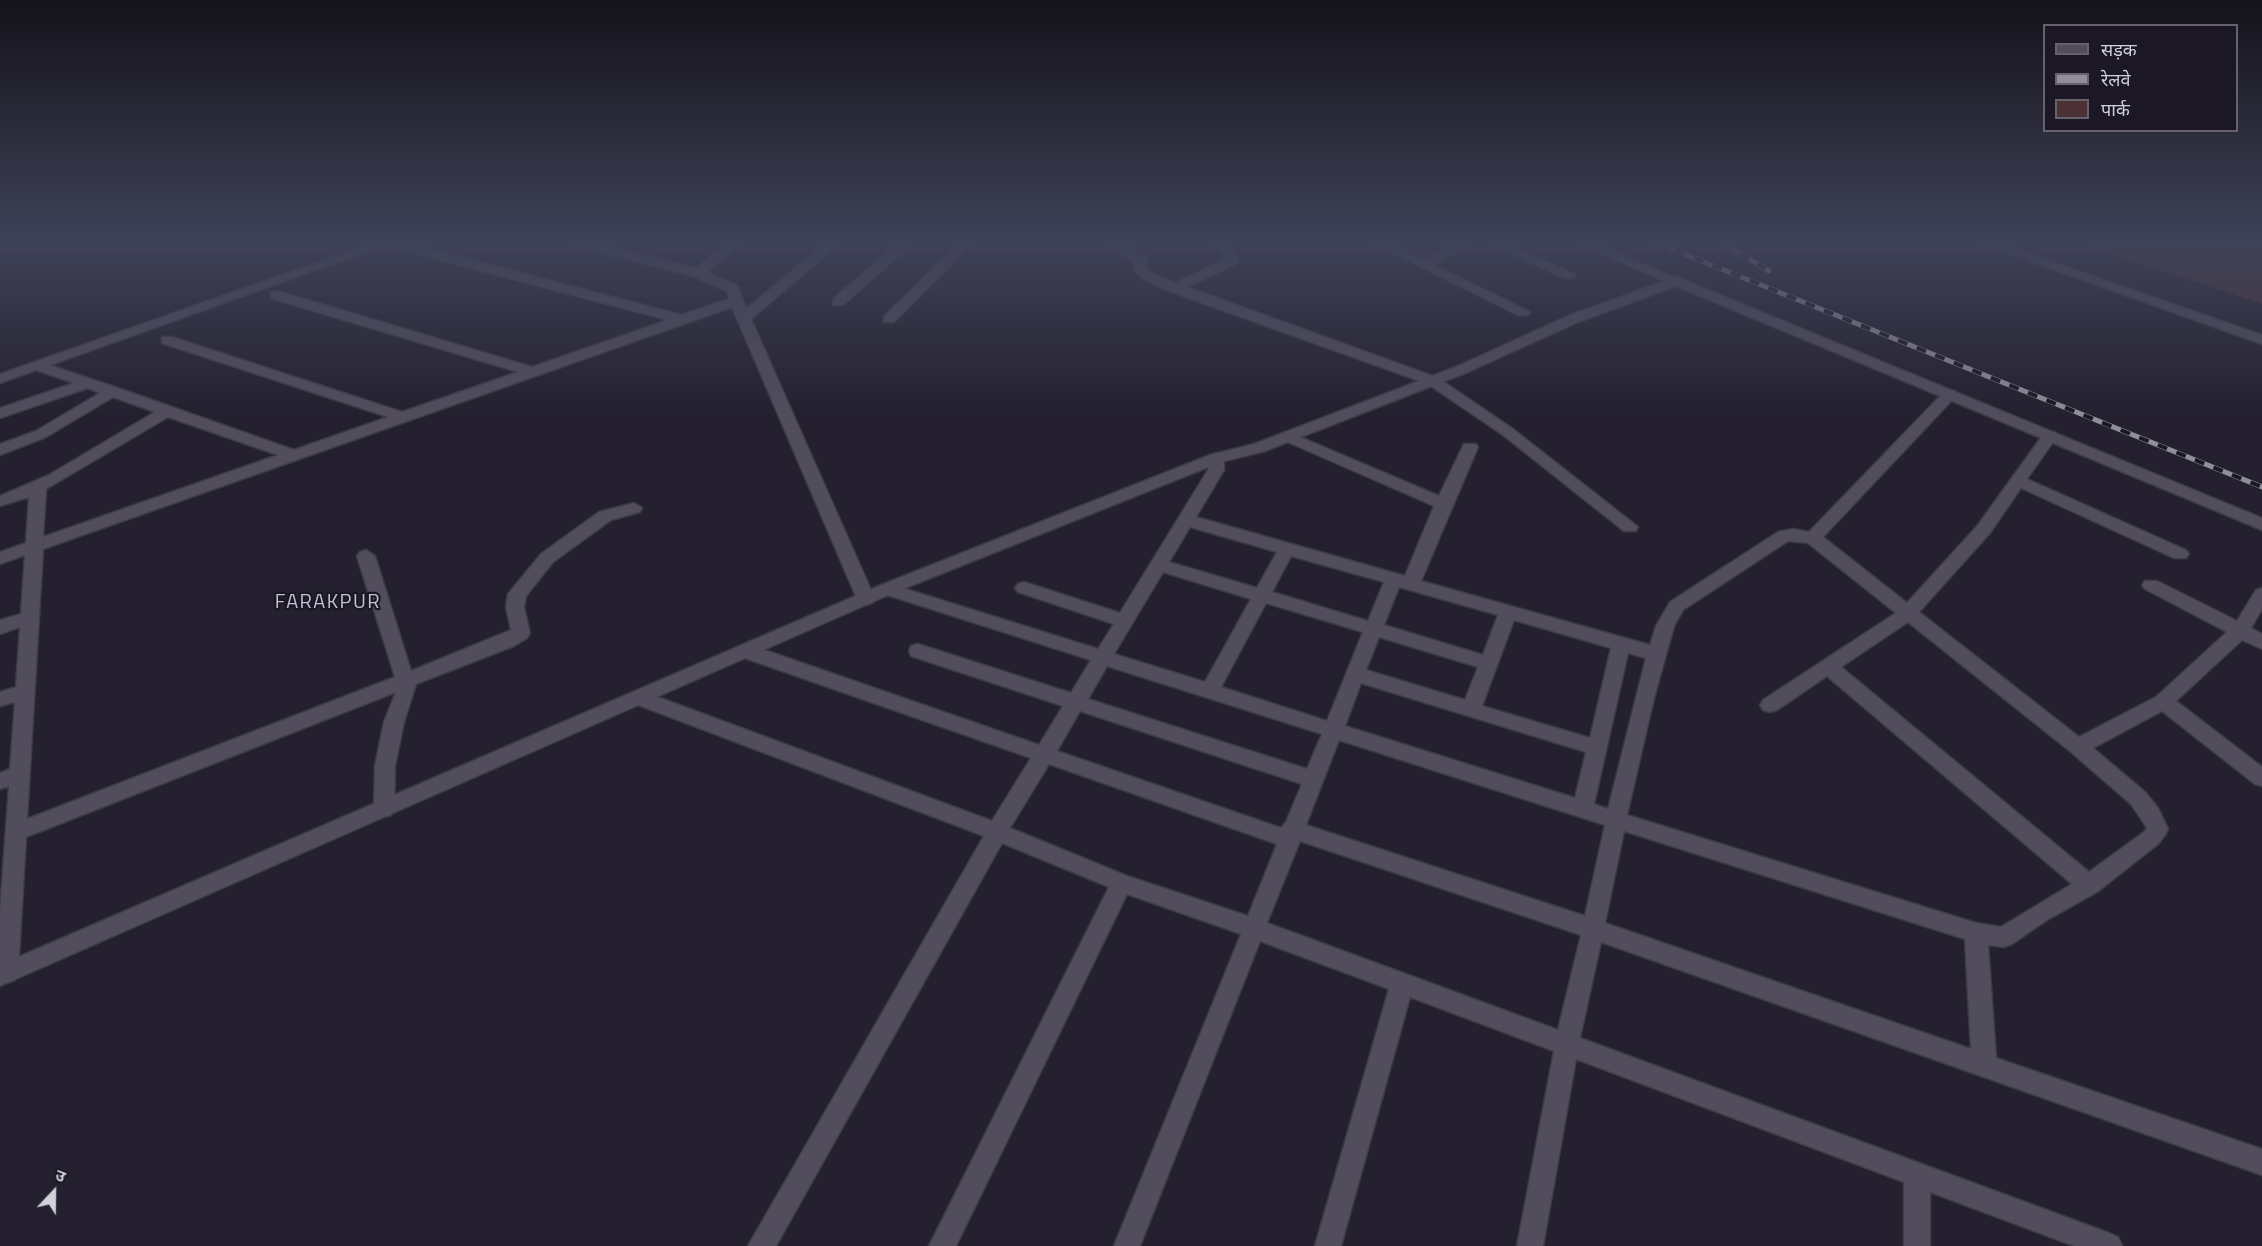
<!DOCTYPE html>
<html>
<head>
<meta charset="utf-8">
<style>
	body { margin:0 }
	#map { position:relative; width:2262px; height:1246px; overflow:hidden; background:#24202f; font-family:"Titillium Web","Noto Sans Devanagari",sans-serif }
	canvas { display:block }
	.legend { position:absolute; left:2043px; top:24px; width:195px; height:108px; box-sizing:border-box; background:#1b1725; border:2px solid #65616d; margin:0; padding:8px 10px; list-style:none; font-size:18px; color:#d3d0da }
	.legend li { display:flex; align-items:center; gap:12px; height:30px }
	.legend b { width:30px; border:2px solid #65616d }
	.north { position:absolute; left:24px; top:1162px; width:60px; height:60px; -webkit-text-stroke:4px #1b1725; paint-order:stroke; rotate:22deg; font-size:16px; font-weight:700; line-height:24px; text-align:center; color:#d3d0da }
	.north::after { content:''; display:block; margin:auto; width:21px; height:27px; background:#d3d0da; clip-path:polygon(50% 0,100% 100%,50% 72%,0 100%) }
</style>
</head>
<body>
<div id="map">
<canvas width="2262" height="1246"></canvas>
<ul class="legend">
<li><b style="height:8px;background:#524d5d"></b>सड़क</li>
<li><b style="height:8px;background:#918e9a"></b>रेलवे</li>
<li><b style="height:16px;background:#4b3035"></b>पार्क</li>
</ul>
<div class="north">उ</div>
</div>
<script>
const ctx = document.querySelector('canvas').getContext('2d');
ctx.lineJoin = 'round';
function fillPath(path, color) { ctx.fillStyle = color; ctx.fill(path, 'evenodd'); }
const toPath = rows => new Path2D(rows.map(r => 'M' + r).join(''));
function trace(path, color, width, dash) { ctx.strokeStyle = color; ctx.lineWidth = width; ctx.lineCap = dash ? 'butt' : 'round'; ctx.setLineDash(dash || []); ctx.stroke(path); }
function write(font, color, halo, rows, align = 'center') {
  ctx.font = font + ' "Titillium Web",sans-serif'; ctx.lineWidth = 4.5; ctx.setLineDash([]); ctx.textBaseline = 'middle'; ctx.strokeStyle = halo; ctx.fillStyle = color; for (const [text, x, y, turn = 0] of rows) {
    ctx.save(); ctx.translate(x, y); ctx.rotate((+turn || 0) * Math.PI / 180); ctx.textAlign = isNaN(turn) ? turn : align; if (halo) ctx.strokeText(text, 0, 0); ctx.fillText(text, 0, 0); ctx.restore();
  }
}
const green = toPath([
	[2086,243,2262,243,2262,304,2084,245]
]);
const minor = toPath([
	[386,243,407,243,681,315,729,299,727,291,693,276,576,246,575,243,596,243,696,268,729,243,743,243,707,272,738,286,746,309,826,243,840,243,751,319,875,599,872,603,866,605,860,603,857,599,732,307,43,549,27,819,395,677,357,556,360,552,366,550,375,556,411,671,511,630,506,607,508,594,541,554,599,512,634,503,642,508,640,512,611,520,553,562,526,596,524,607,530,633,527,638,514,646,416,684,404,722,395,766,394,809,391,815,384,817,377,815,374,809,375,766,384,722,396,692,26,837,18,973,15,980,7,983,0,981,0,911,9,786,0,789,0,773,10,769,15,702,0,706,0,692,16,687,20,627,0,634,0,620,21,614,25,555,0,564,0,552,26,543,29,497,0,506,0,496,49,475,155,412,113,397,46,437,0,455,0,444,36,431,100,393,88,388,0,418,0,408,74,383,33,369,31,366,33,363,43,363,118,388,294,450,388,417,162,343,162,337,172,337,402,412,518,372,271,298,271,292,281,292,532,367,668,320,387,246,386,243],
	[168,417,278,455,43,537,46,489,168,417],
	[899,243,913,243,843,305,833,305,833,299,899,243],
	[960,243,973,243,894,322,884,322,884,316,960,243],
	[1109,243,1123,243,1146,258,1148,270,1153,273,1175,283,1225,259,1225,256,1208,243,1223,243,1238,255,1236,264,1187,287,1438,378,1513,429,1638,527,1636,531,1624,531,1503,435,1428,384,1169,291,1143,279,1135,271,1135,263,1109,243],
	[1373,243,1389,243,1424,260,1455,243,1471,243,1434,265,1530,312,1528,315,1518,315,1373,243],
	[1488,243,1505,243,1576,275,1574,278,1564,278,1488,243],
	[1577,243,1594,243,1683,281,1681,284,1671,284,1577,243],
	[1950,390,1955,391,1957,394,1955,397,1823,537,1907,603,1978,525,2045,432,2055,432,2058,435,2027,479,2186,550,2189,554,2186,558,2174,558,2021,488,1990,533,1919,612,2079,737,2156,697,2227,632,2145,589,2142,585,2145,581,2157,581,2237,621,2256,590,2262,588,2262,609,2251,628,2262,634,2262,649,2242,640,2176,701,2262,767,2262,786,2255,784,2162,711,2093,748,2145,792,2158,808,2168,829,2165,835,2158,844,2097,892,2047,920,2012,944,2004,947,1988,945,1996,1058,2262,1149,2262,1175,1601,942,1580,1038,2109,1233,2118,1237,2122,1246,2074,1246,1930,1192,1930,1246,1904,1246,1904,1182,1576,1059,1543,1246,1517,1246,1554,1051,1410,997,1341,1246,1315,1246,1389,989,1260,941,1140,1246,1114,1246,1241,934,1127,894,956,1246,929,1246,1109,887,1002,843,776,1246,748,1246,984,836,633,703,630,698,633,693,640,691,647,693,992,821,1031,758,739,656,737,651,739,646,753,646,1039,745,1063,706,911,656,909,651,911,646,918,644,1071,693,1091,660,881,593,878,589,881,585,893,585,1098,649,1114,624,1018,592,1015,588,1018,584,1024,582,1120,613,1208,470,1208,458,1216,453,1224,458,1224,470,1196,517,1405,576,1434,506,1283,440,1280,437,1283,434,1288,432,1439,496,1464,444,1476,444,1478,447,1421,581,1650,645,1656,626,1670,602,1778,532,1793,529,1809,532,1945,391,1950,390],
	[1190,527,1277,552,1257,588,1169,562,1190,527],
	[1788,541,1808,543,1896,613,1763,700,1760,705,1763,710,1770,712,1777,710,1827,676,2072,884,2001,927,1976,923,1627,815,1654,698,1674,626,1683,610,1788,541],
	[1291,556,1384,582,1368,621,1272,592,1291,556],
	[1163,572,1251,599,1205,682,1114,654,1163,572],
	[1399,587,1498,615,1483,655,1384,625,1399,587],
	[1266,603,1363,632,1327,721,1221,687,1266,603],
	[1514,620,1611,648,1590,738,1482,706,1514,620],
	[1908,622,2071,752,2131,804,2147,828,2144,832,2089,872,1841,667,1908,622],
	[1379,637,1478,667,1465,700,1366,670,1379,637],
	[1628,653,1646,658,1608,809,1594,804,1628,653],
	[1107,666,1322,734,1307,769,1088,699,1107,666],
	[1361,683,1586,752,1575,798,1345,726,1361,683],
	[1080,711,1302,784,1286,822,1281,828,1057,751,1080,711],
	[1339,740,1605,825,1585,916,1306,825,1339,740],
	[1049,764,1277,844,1248,916,1127,876,1010,828,1049,764],
	[1624,831,1965,939,1971,1049,1605,923,1624,831],
	[1300,841,1581,935,1558,1030,1267,923,1300,841]
]);
const tertiary = toPath([
	[373,243,391,243,0,383,0,374,373,243],
	[1676,277,2262,518,2262,530,1676,286,1578,322,1468,372,1265,451,1221,462,893,593,0,986,0,965,881,585,1210,455,1254,444,1458,366,1568,316,1676,277]
]);
const secondary = toPath([
	[1980,243,1998,243,2262,335,2262,344,1980,243]
]);
const rail = toPath([
	[1657,243,2262,487],
	[1723,243,1769,271]
]);
const quarterNames = [
	["FARAKPUR",328,603]
];
fillPath(green, '#4b3035');
trace(minor, '#3d3a45', 3);
trace(tertiary, '#3d3a45', 3);
trace(secondary, '#3d3a45', 3);
fillPath(minor, '#524d5d');
fillPath(tertiary, '#524d5d');
fillPath(secondary, '#524d5d');
trace(rail, '#918e9a', 5);
trace(rail, '#1b1725', 4, [10]);
const sky = ctx.createLinearGradient(0, 0, 0, 417);
sky.addColorStop(0, '#14121a');
sky.addColorStop(0.58, '#3f4258');
sky.addColorStop(1, '#3f425800');
ctx.fillStyle = sky;
ctx.fillRect(0, 0, 2262, 417);
ctx.letterSpacing = '1.5px';
write('20px', '#c5c0d4', '#1b1725', quarterNames);
ctx.letterSpacing = '0px';
</script>
</body>
</html>
